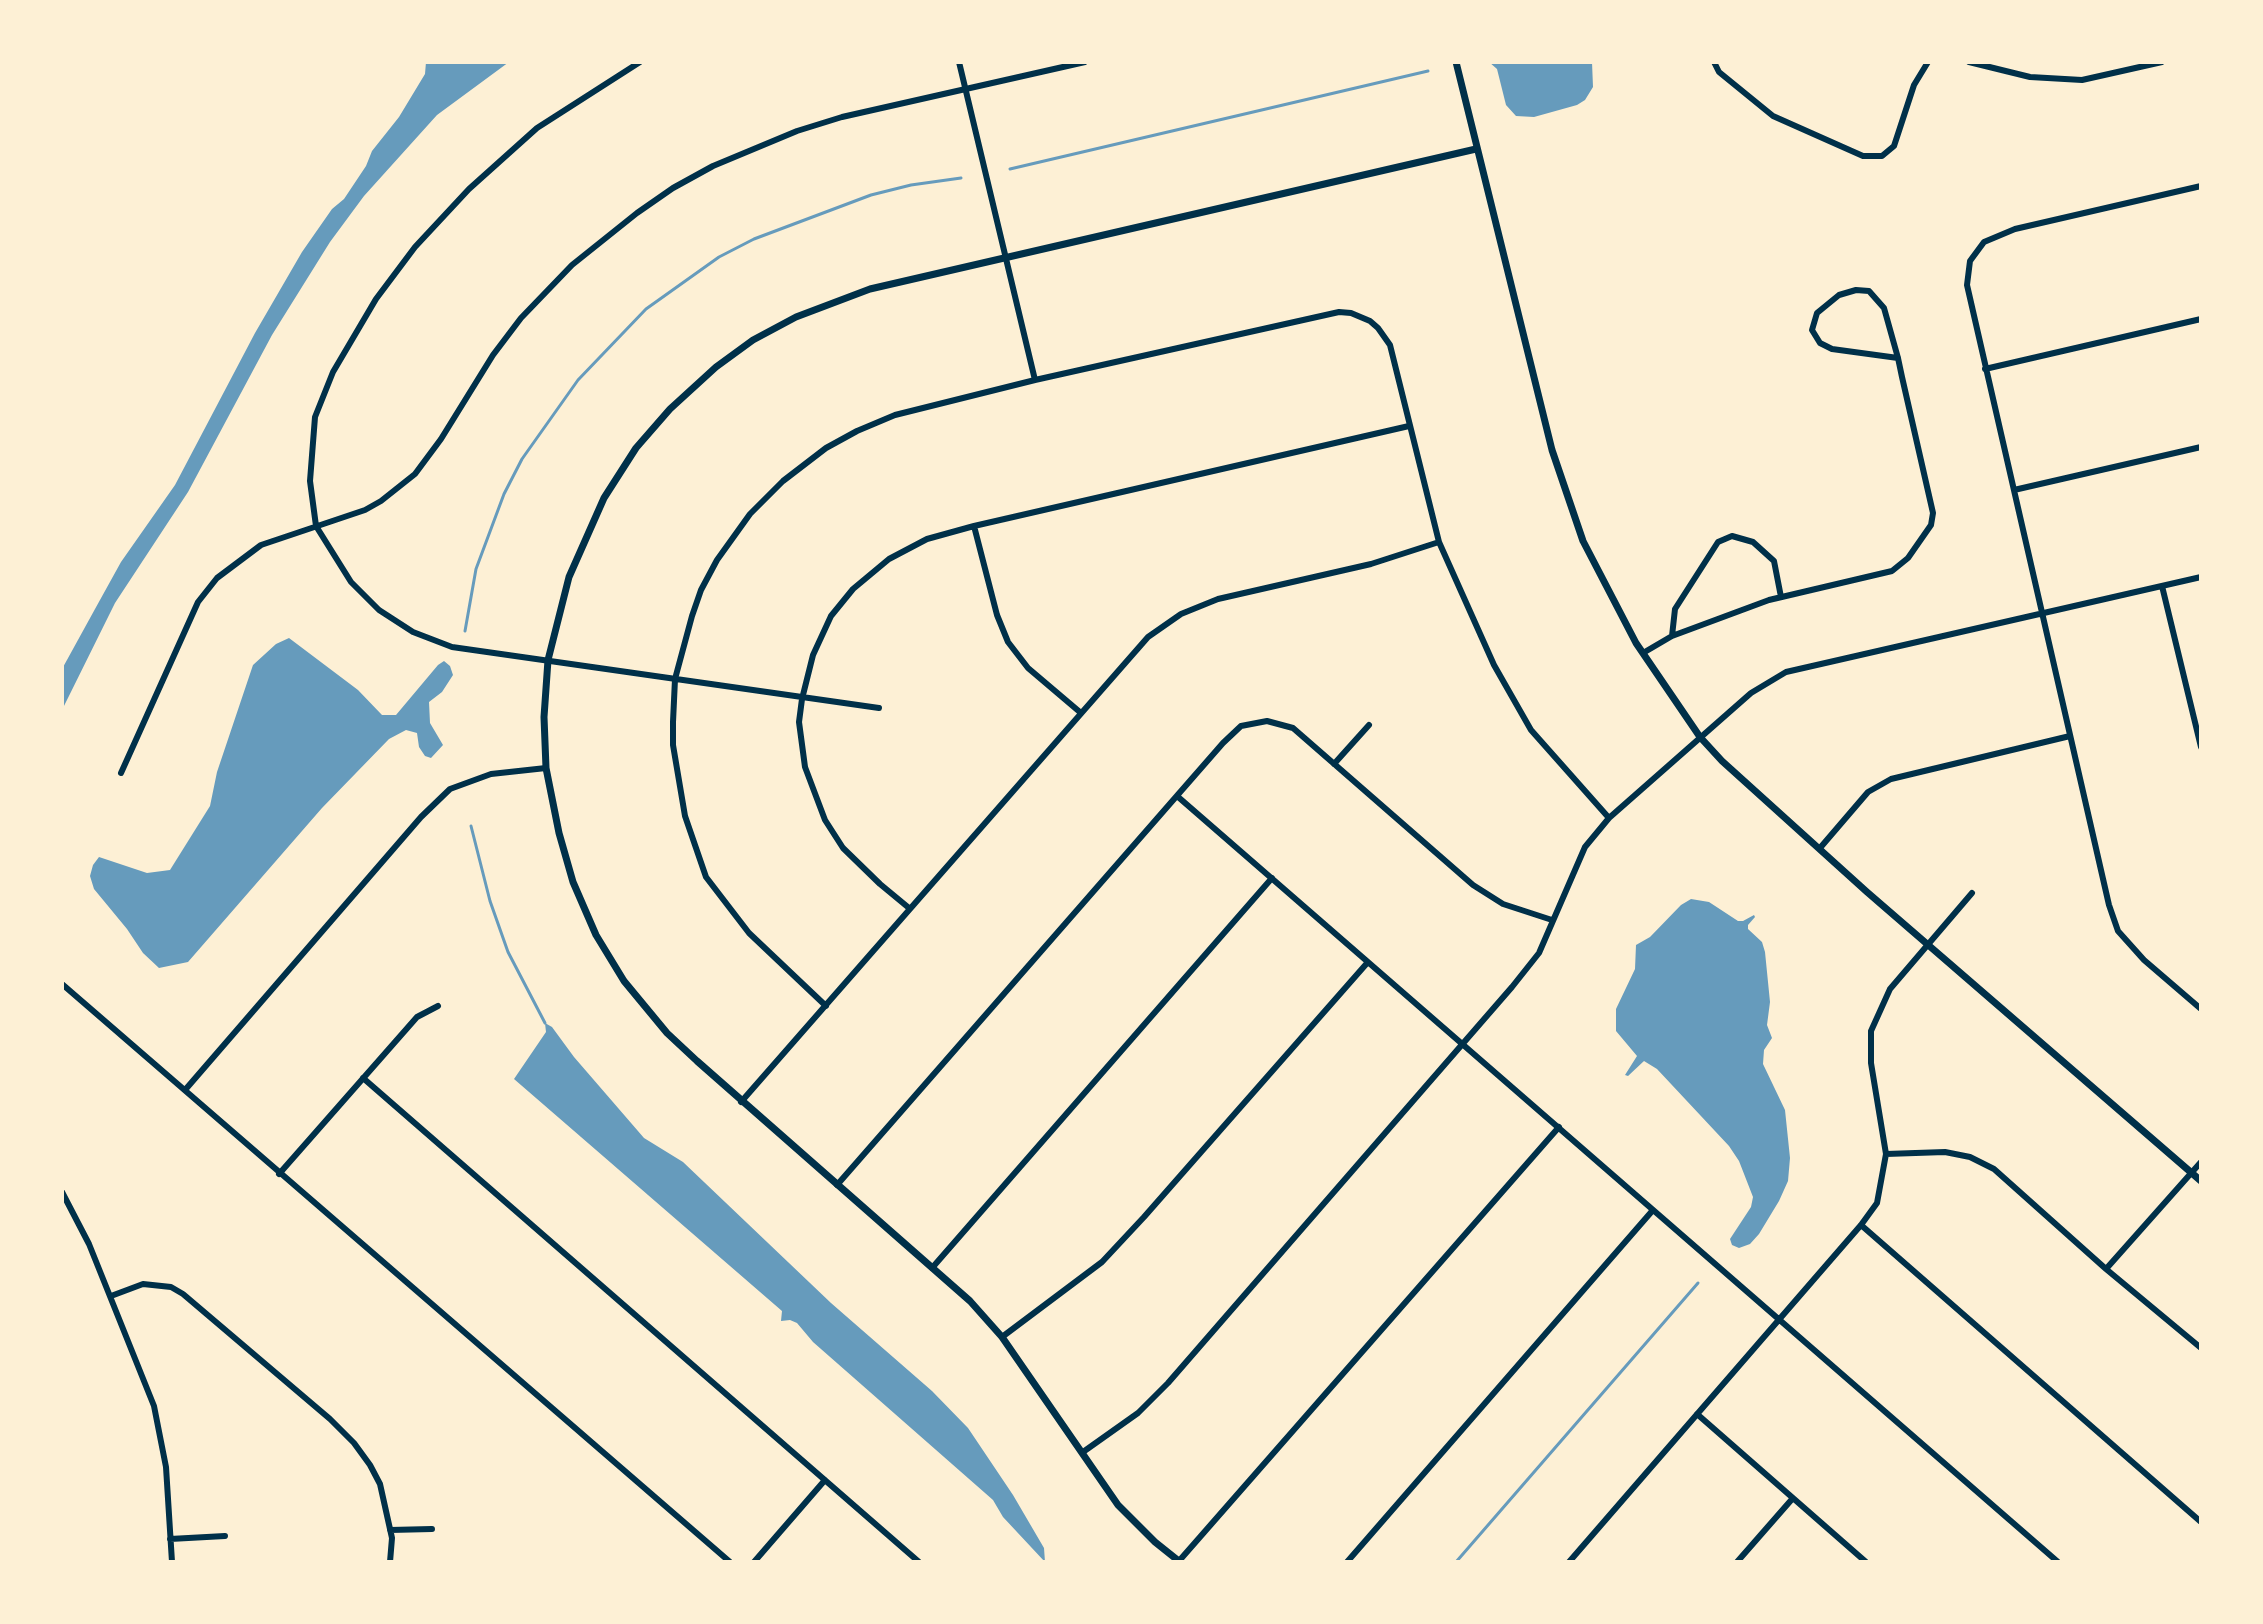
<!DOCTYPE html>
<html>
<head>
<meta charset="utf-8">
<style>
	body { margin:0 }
	#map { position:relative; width:2263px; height:1624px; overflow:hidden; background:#fdf0d5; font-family:Arial,sans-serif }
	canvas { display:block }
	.frame { position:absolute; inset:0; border:64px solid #fdf0d5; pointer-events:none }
</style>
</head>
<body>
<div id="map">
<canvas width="2263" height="1624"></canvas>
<div class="frame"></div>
</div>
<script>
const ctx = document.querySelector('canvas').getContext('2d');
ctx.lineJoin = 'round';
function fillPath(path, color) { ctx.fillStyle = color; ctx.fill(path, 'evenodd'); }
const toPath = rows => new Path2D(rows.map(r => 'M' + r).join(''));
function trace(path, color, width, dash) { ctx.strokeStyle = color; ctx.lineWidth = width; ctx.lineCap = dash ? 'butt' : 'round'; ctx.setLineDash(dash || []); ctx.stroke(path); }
const water = toPath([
	[426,62,509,62,437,115,364,196,330,242,272,335,188,492,115,603,62,710,62,669,95,609,121,562,175,485,255,333,302,252,332,209,344,199,366,166,372,151,399,117,425,74],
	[1489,62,1592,62,1593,87,1585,100,1577,105,1534,117,1516,116,1506,105,1497,69],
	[289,638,358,690,382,715,396,715,438,665,444,661,450,666,453,675,442,692,429,702,430,723,443,745,431,758,425,756,419,747,417,733,406,730,389,739,322,808,188,962,159,968,143,953,127,929,94,889,90,876,93,865,99,857,147,873,170,870,210,806,217,772,253,665,276,644],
	[1691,899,1709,902,1738,921,1743,921,1754,915,1755,917,1748,925,1748,929,1762,942,1765,952,1770,1002,1767,1025,1772,1038,1764,1050,1763,1064,1785,1110,1790,1158,1788,1181,1779,1201,1759,1234,1750,1244,1739,1248,1732,1245,1730,1239,1751,1207,1753,1197,1739,1161,1729,1146,1657,1069,1644,1061,1628,1076,1625,1075,1637,1056,1616,1031,1616,1009,1635,969,1636,945,1650,937,1681,905],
	[545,1023,552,1027,574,1057,644,1138,683,1162,831,1303,932,1391,968,1428,1013,1495,1044,1548,1045,1562,1003,1517,993,1500,813,1342,797,1323,790,1320,781,1321,782,1311,514,1079,546,1032]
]);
const stream = toPath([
	[1010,169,1428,71],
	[465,631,476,569,504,494,522,459,578,380,646,309,719,257,754,239,871,195,911,185,961,178],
	[471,826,490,901,508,952,545,1023],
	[1456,1562,1698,1283]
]);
const minor = toPath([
	[640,62,537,128,469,189,415,247,376,299,333,372,315,417,310,481,316,526,351,582,379,610,413,632,452,647,879,708],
	[959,62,1035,380],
	[1714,62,1719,72,1773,116,1863,156,1882,156,1894,146,1914,85,1928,62],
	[1969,62,2030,77,2082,80,2162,62],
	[2201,186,2015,229,1984,242,1970,261,1967,285,2109,905,2118,931,2144,960,2201,1009],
	[1985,369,2201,319],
	[2014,490,2201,447],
	[974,526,997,615,1008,642,1028,668,1081,713],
	[2162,586,2201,747],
	[1672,636,1675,609,1718,542,1732,536,1753,542,1774,561,1781,597],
	[1643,653,1672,636,1769,600,1892,571,1908,558,1931,525,1933,513,1902,377,1898,358,1884,308,1869,291,1856,290,1839,295,1817,313,1812,330,1820,343,1832,349,1898,358],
	[1334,764,1369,725],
	[121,773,198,602,217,578,261,545,365,510,381,501,415,474,441,439,493,355,521,318,572,265,637,213,673,188,713,166,797,131,842,117,1085,62],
	[1177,796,2058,1562],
	[1820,848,1868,792,1891,779,2070,736],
	[909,908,880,884,843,848,825,820,805,767,799,722,802,699,813,655,831,616,853,589,889,559,927,539,974,526,1409,426],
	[62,984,730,1562],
	[826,1006,749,933,706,877,685,816,673,745,673,722,675,679,692,616,701,590,717,560,750,514,783,481,826,448,857,431,895,415,1035,380,1339,312,1351,313,1370,321,1378,328,1390,345,1439,542,1494,665,1531,730,1609,818],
	[363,1078,919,1562],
	[185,1090,421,817,450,789,491,774,546,768],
	[741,1102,1148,637,1181,614,1218,599,1371,564,1439,542],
	[1886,1154,1945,1152,1970,1157,1994,1169,2106,1269,2201,1348],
	[279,1174,417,1017,438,1006],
	[837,1185,1223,743,1241,726,1267,721,1293,728,1473,885,1503,904,1552,920],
	[62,1192,89,1244,154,1406,166,1467,172,1562],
	[1861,1225,2201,1522],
	[932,1268,1272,878],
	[2106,1269,2201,1162],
	[111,1296,143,1284,171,1287,183,1294,330,1419,354,1443,370,1465,380,1484,392,1538,390,1562],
	[1002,1337,1102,1262,1144,1217,1368,962],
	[1697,1414,1866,1562],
	[1083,1452,1138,1413,1168,1383,1512,987,1539,953,1585,847,1609,818,1751,693,1786,672,2201,577],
	[390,1530,432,1529],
	[170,1539,225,1536],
	[1179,1561,1559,1127],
	[754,1562,825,1480],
	[1347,1562,1653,1210],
	[1569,1562,1861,1225,1877,1203,1886,1154,1871,1063,1871,1031,1890,989,1972,893],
	[1737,1562,1793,1498]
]);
const tertiary = toPath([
	[1456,62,1552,450,1583,541,1636,643,1700,737,1722,761,1867,892,2201,1181],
	[1180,1562,1155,1542,1118,1505,1002,1337,970,1301,697,1061,667,1033,624,981,596,935,573,882,559,833,546,768,544,717,548,660,569,577,604,498,636,448,670,409,716,367,753,340,796,317,870,289,1476,149]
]);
fillPath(water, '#669bbc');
trace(stream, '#669bbc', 3);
trace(minor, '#003049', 6);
trace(tertiary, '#003049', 7);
</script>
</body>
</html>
